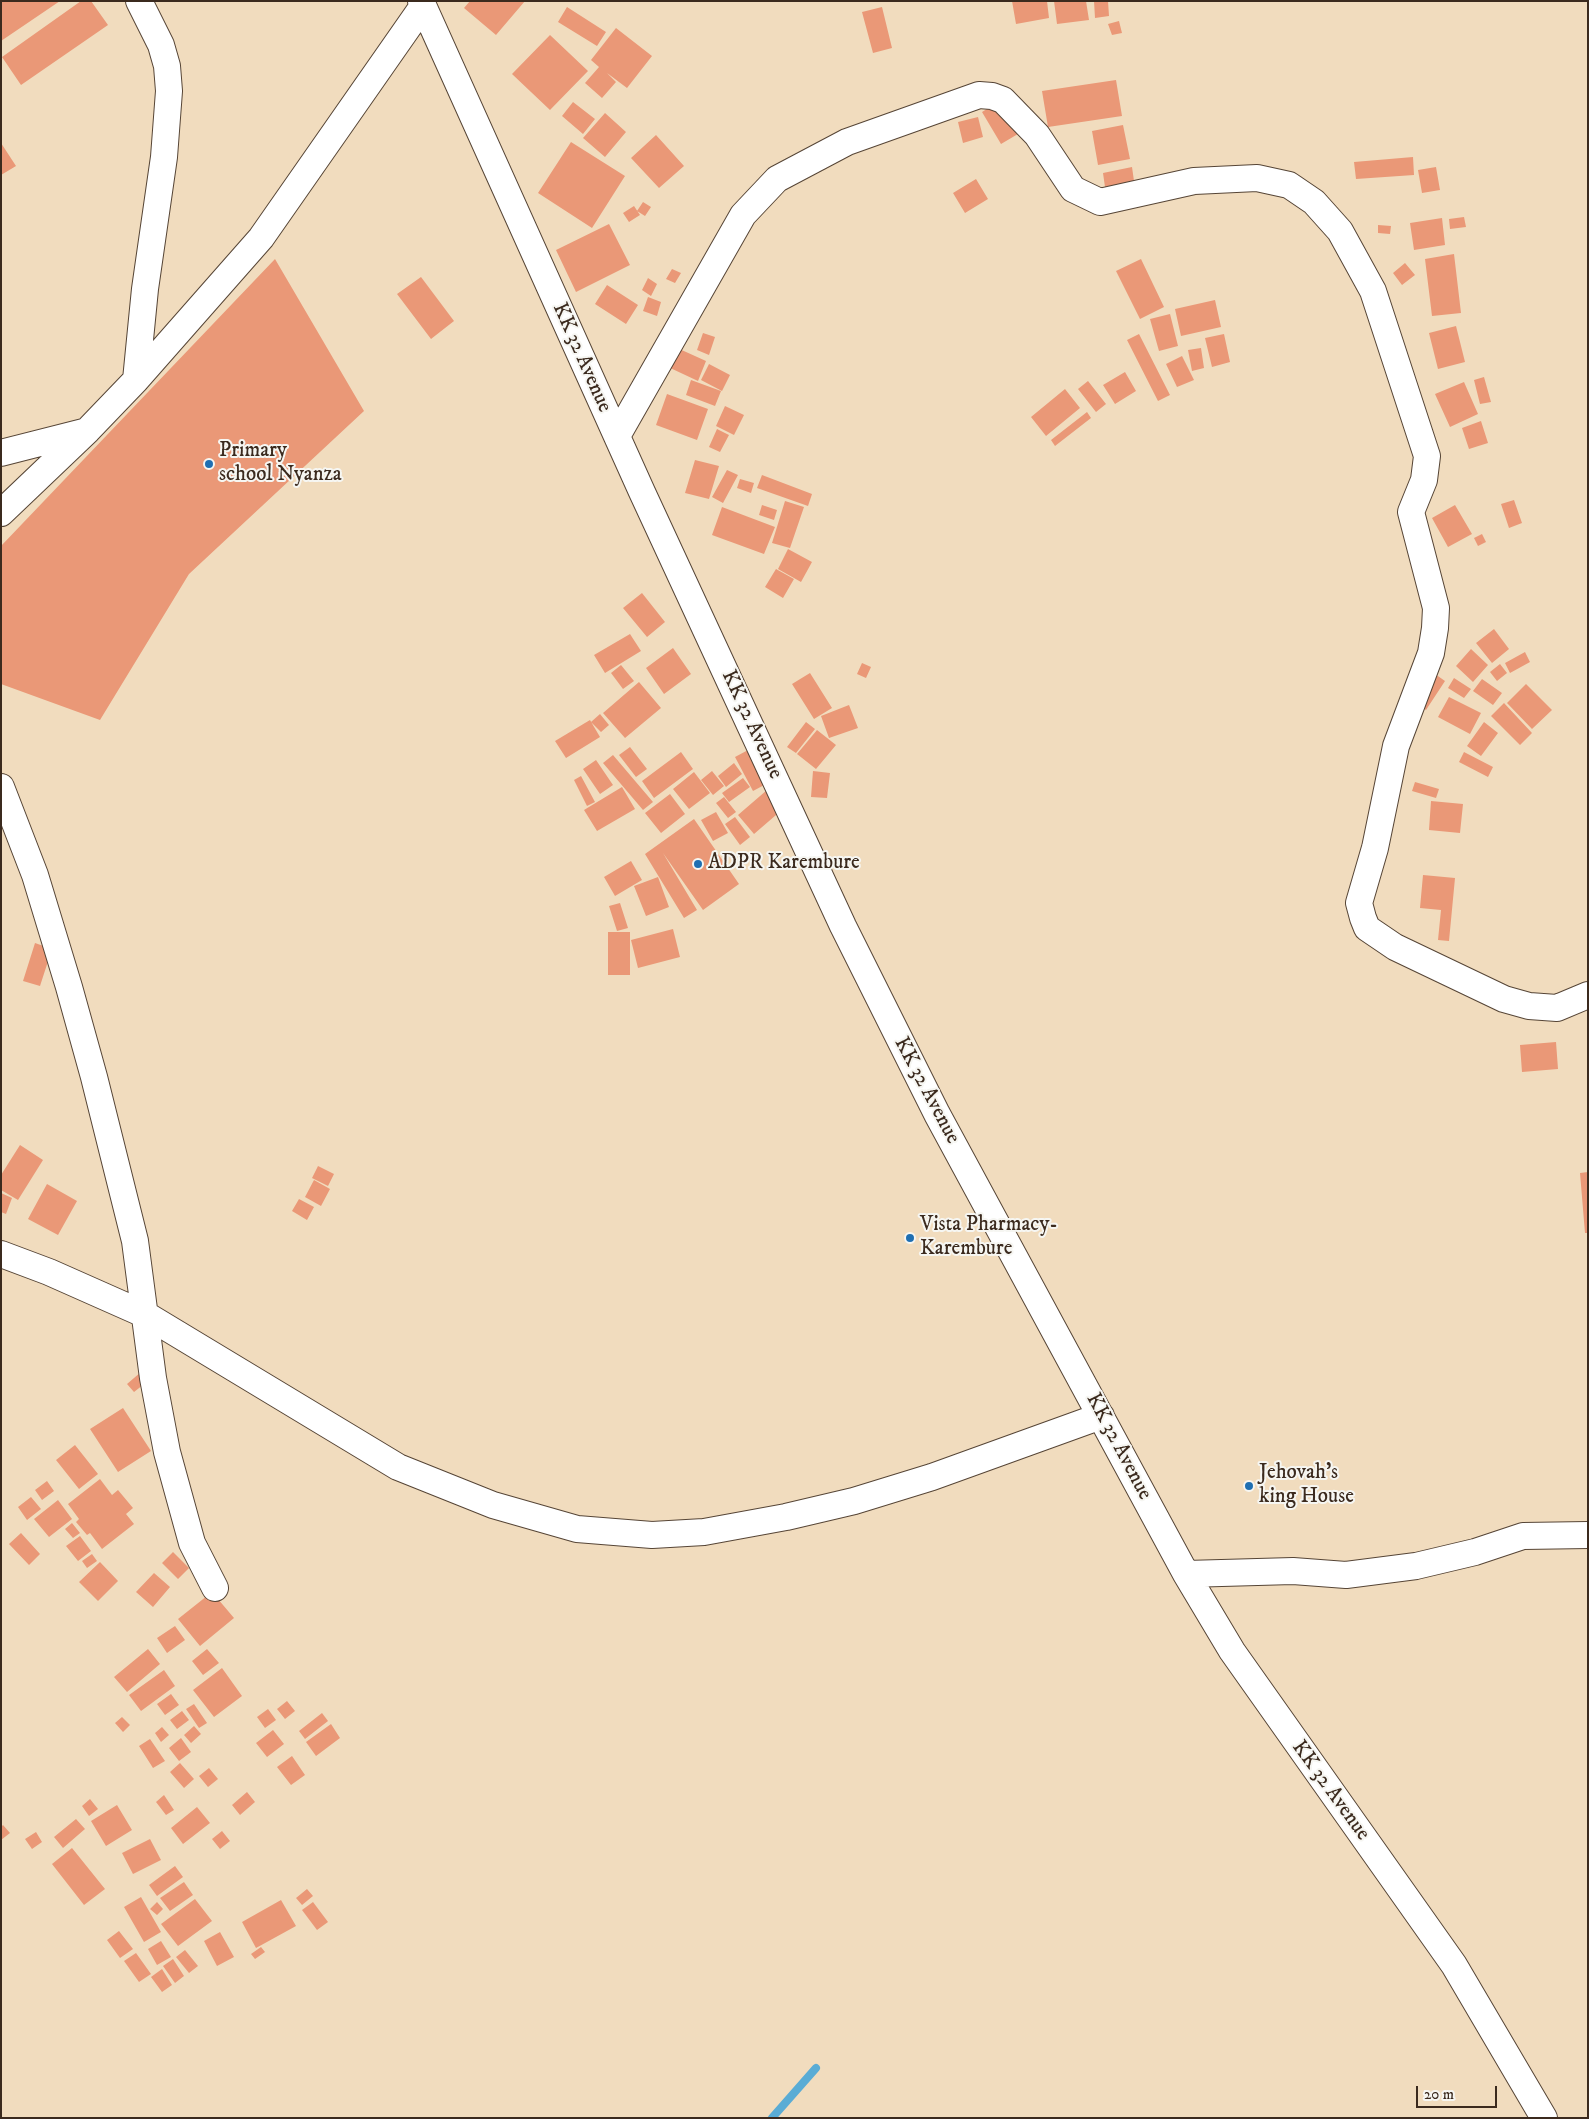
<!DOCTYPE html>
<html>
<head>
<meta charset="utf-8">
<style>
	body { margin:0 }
	#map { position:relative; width:1589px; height:2119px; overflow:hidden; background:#f1dcbe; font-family:"IM FELL DW Pica",serif }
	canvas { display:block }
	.frame { position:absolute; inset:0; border:2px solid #3b2a1e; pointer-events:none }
	.scale { position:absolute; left:1416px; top:2086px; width:81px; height:22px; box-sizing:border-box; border:2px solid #3b2a1e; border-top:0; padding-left:6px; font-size:15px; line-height:18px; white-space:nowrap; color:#3b2a1e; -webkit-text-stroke:4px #f6f6f2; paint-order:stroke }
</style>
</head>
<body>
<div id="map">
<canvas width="1589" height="2119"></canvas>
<div class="frame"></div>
<div class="scale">20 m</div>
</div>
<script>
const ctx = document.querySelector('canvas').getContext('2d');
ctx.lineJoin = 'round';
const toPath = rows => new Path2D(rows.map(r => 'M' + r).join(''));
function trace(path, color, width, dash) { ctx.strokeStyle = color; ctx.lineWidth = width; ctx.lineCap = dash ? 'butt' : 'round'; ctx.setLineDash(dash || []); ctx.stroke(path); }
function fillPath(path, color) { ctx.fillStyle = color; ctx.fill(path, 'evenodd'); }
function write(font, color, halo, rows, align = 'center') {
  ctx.font = font + ' "IM FELL DW Pica",serif'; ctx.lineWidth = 4; ctx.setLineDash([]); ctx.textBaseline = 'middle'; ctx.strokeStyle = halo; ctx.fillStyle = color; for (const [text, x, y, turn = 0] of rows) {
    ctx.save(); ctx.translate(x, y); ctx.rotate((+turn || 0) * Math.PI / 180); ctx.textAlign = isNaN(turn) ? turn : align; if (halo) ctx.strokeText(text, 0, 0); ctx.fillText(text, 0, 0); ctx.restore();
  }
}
const stream = toPath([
	[772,2118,816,2068]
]);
const building = toPath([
	[1,1,60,1,1,41],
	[81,1,91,1,108,25,21,85,2,57],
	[470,1,525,1,496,35,464,8],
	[1012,1,1047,1,1049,18,1016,24],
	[1054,1,1086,1,1089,20,1057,24],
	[1094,1,1108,1,1109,16,1095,18],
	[567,7,606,32,597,46,558,22],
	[882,7,892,48,873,53,862,12],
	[1119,21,1122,33,1112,35,1108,24],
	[616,28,652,56,627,88,607,73,616,82,602,98,585,83,599,67,591,60],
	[550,35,588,71,550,110,512,74],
	[1116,80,1122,116,1048,127,1042,91],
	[1003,99,1023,131,1001,144,982,112],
	[573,102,595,119,583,134,562,116],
	[605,113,626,132,605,157,583,138],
	[978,117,983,137,963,143,958,122],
	[1123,125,1130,159,1098,165,1092,131],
	[656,135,684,166,659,188,631,158],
	[571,142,625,176,592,228,538,193],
	[1,143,16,166,1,175],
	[1413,157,1414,175,1356,179,1354,162],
	[1132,167,1134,181,1105,187,1103,173],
	[1436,167,1440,190,1422,193,1418,170],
	[976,179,988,199,965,213,953,193],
	[643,202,651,207,645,216,637,211],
	[634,206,640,215,629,222,623,213],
	[1464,217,1466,227,1450,229,1449,219],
	[1442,218,1445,245,1414,250,1410,223],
	[609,224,630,265,576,292,556,250],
	[1378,225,1391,226,1390,234,1378,233],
	[1454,254,1461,313,1432,316,1425,259],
	[275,259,364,411,189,574,100,720,1,684,1,546],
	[1141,259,1164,307,1140,319,1116,271],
	[1405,263,1415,275,1402,285,1393,273],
	[672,269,681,273,675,283,666,279],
	[421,277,454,321,431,339,397,294],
	[648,278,657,284,651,296,642,290],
	[607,285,638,305,626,324,595,304],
	[648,297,661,302,657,316,643,311],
	[1215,300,1221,327,1181,336,1175,309],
	[1170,314,1178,346,1159,351,1150,319],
	[1456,326,1465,362,1438,369,1429,333],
	[703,333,715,337,709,355,697,350],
	[1139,334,1170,395,1158,401,1127,340],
	[1224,334,1230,362,1212,367,1205,338],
	[675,347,706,361,698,381,666,366],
	[1201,348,1204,368,1192,371,1188,350],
	[1182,356,1194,380,1177,387,1166,364],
	[709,364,730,375,722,391,701,380],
	[1125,372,1136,391,1115,404,1103,385],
	[1484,377,1491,402,1480,404,1474,380],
	[691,380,721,391,715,406,686,395],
	[1088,381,1106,404,1096,412,1078,389],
	[1464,382,1478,414,1450,427,1435,394],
	[1065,389,1080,408,1046,436,1031,417],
	[667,394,708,409,697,440,656,425],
	[725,406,744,415,734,435,716,426],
	[1087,412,1091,418,1055,446,1051,440],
	[1481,421,1488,443,1469,449,1462,428],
	[717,429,729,435,720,452,709,447],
	[695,460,719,466,709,499,685,493],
	[727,470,738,475,723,503,712,497],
	[762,475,812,494,808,506,757,488],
	[740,479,754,483,751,493,737,488],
	[1514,500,1522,523,1509,528,1501,504],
	[785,501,804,507,790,548,772,543],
	[762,505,777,510,774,520,759,515],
	[1455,505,1472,534,1448,547,1432,518],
	[722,507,775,527,764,554,712,535],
	[1482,534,1486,542,1478,546,1474,538],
	[788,549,812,562,801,582,778,569],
	[776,569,794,579,783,598,765,587],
	[642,593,665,622,647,637,623,608],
	[1494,629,1509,649,1492,663,1476,643],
	[630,634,641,651,605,673,594,655],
	[673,648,691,674,664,694,646,668],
	[1471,649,1488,665,1473,682,1456,666],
	[1525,652,1530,662,1510,673,1505,663],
	[862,663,871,667,866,678,857,674],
	[1500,664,1507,673,1497,681,1490,672],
	[621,665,634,681,623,689,611,673],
	[810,673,832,708,814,719,792,684],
	[1435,674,1445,681,1426,710,1416,703],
	[1454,678,1471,689,1464,698,1448,688],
	[1482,679,1502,693,1493,705,1473,691],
	[639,682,661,708,625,738,603,713],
	[1526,684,1552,710,1532,729,1507,703],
	[1449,697,1481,713,1470,734,1438,717],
	[1504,703,1532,733,1520,745,1491,716],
	[849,705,858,728,829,738,821,716],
	[600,714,609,725,601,732,591,722],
	[590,720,600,737,566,758,555,741],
	[806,722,815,729,796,753,787,747],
	[1484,722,1498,733,1481,756,1467,746],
	[817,730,836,745,816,769,797,754],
	[630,747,647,769,636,777,619,755],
	[750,749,768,783,753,791,735,757],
	[681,752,693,769,654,798,642,781],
	[1464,752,1493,767,1488,777,1459,762],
	[613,755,653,802,643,810,603,763],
	[596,760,613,785,600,794,583,769],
	[734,763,742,774,726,787,718,776],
	[712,771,724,786,713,795,701,780],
	[813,771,830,773,827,798,811,797],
	[694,772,710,793,689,809,673,789],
	[581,776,595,802,587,806,574,780],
	[743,778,750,787,729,802,722,793],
	[1415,782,1439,789,1436,798,1412,791],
	[622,787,635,809,597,831,584,810],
	[767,790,783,809,754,834,738,815],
	[670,794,685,814,661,833,645,813],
	[724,797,736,812,728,818,716,803],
	[1431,801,1463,804,1460,833,1429,830],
	[716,812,728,833,713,841,701,820],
	[735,817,750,837,740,845,725,824],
	[694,819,739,884,703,910,663,853,697,910,684,918,645,854],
	[631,861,642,880,615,896,604,877],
	[1423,875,1455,878,1449,941,1438,940,1441,910,1420,908],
	[658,877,669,907,646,916,634,886],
	[620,903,628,928,617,931,609,906],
	[673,929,680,957,638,968,631,940],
	[608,932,630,932,630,975,608,975],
	[35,943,52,949,40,986,23,981],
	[1556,1042,1558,1069,1522,1072,1520,1045],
	[20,1145,43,1160,18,1200,1,1190,1,1175],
	[318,1166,334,1174,328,1186,312,1178],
	[1588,1172,1588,1233,1585,1233,1580,1173],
	[314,1180,330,1189,321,1206,305,1197],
	[47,1184,77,1201,58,1235,28,1219],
	[1,1193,12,1198,6,1214,1,1212],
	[299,1199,314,1207,307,1220,292,1211],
	[141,1372,148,1381,134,1392,127,1384],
	[123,1408,151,1451,118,1472,90,1429],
	[75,1445,98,1474,79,1489,56,1460],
	[100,1479,112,1495,118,1490,133,1508,126,1514,134,1524,102,1549,90,1533,87,1535,76,1522,79,1519,68,1504],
	[47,1481,54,1491,42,1500,35,1490],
	[31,1497,41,1509,27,1520,18,1507],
	[58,1500,72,1519,49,1537,34,1519],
	[72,1523,80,1533,73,1538,65,1529],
	[21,1533,40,1554,29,1565,9,1544],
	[80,1536,91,1551,78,1561,66,1546],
	[173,1552,189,1568,178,1579,162,1563],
	[92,1554,97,1561,87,1568,82,1561],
	[100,1562,118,1581,98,1601,79,1582],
	[154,1573,170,1587,153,1607,136,1592],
	[212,1592,234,1618,200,1646,178,1619],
	[175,1626,185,1640,167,1653,157,1638],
	[148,1649,160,1664,127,1692,114,1677],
	[207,1649,219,1663,203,1675,192,1661],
	[222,1668,242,1696,214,1717,193,1690],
	[164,1670,175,1686,141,1711,129,1695],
	[171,1694,179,1705,165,1715,157,1704],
	[287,1701,295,1711,285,1719,277,1709],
	[194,1704,207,1723,199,1728,186,1709],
	[268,1709,276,1720,265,1728,257,1717],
	[182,1711,189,1720,177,1729,170,1720],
	[322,1713,328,1721,305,1739,299,1731],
	[122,1717,130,1725,123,1732,115,1723],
	[331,1724,340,1738,316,1756,306,1742],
	[194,1726,201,1734,191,1743,184,1735],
	[162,1727,169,1735,161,1742,155,1733],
	[273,1730,284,1744,267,1757,256,1743],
	[181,1738,191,1752,179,1761,169,1748],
	[150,1739,165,1761,153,1768,139,1746],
	[292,1756,305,1775,291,1785,277,1767],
	[180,1763,194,1779,184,1788,170,1772],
	[209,1768,218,1779,208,1787,199,1776],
	[247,1792,255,1802,240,1815,232,1805],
	[164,1795,174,1810,166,1815,156,1802],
	[90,1799,98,1809,89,1816,82,1806],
	[117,1805,132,1830,106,1846,91,1821],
	[197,1807,210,1823,183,1844,171,1828],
	[76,1819,85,1829,63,1848,54,1837],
	[3,1825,10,1833,1,1840,1,1827],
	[222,1831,230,1841,220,1849,212,1839],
	[36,1832,42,1842,32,1849,25,1839],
	[150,1839,161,1860,133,1874,122,1853],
	[72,1848,105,1889,84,1905,52,1864],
	[175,1866,183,1877,157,1896,149,1885],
	[184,1882,193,1895,170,1911,160,1898],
	[307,1889,313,1896,302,1905,296,1898],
	[141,1897,161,1932,144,1942,124,1907],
	[195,1899,212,1921,178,1946,161,1924],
	[281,1900,296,1926,256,1948,242,1922],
	[157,1902,163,1909,157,1915,150,1909],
	[313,1902,328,1922,317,1930,302,1910],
	[119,1931,133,1949,120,1958,107,1940],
	[220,1932,234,1957,217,1966,204,1941],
	[161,1941,171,1957,157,1965,148,1949],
	[261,1947,265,1952,255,1959,251,1954],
	[185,1950,198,1966,189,1973,176,1957],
	[136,1953,151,1974,139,1982,124,1961],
	[173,1959,184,1976,175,1983,163,1966],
	[162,1969,172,1985,162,1992,151,1977]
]);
const street = toPath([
	[421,1,642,492,843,926,937,1114,1186,1574,1232,1651,1454,1965,1544,2118],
	[136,380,145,289,164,157,169,91,167,66,161,45,139,1],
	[617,436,743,215,777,179,847,142,979,95,992,96,1003,100,1037,135,1073,189,1100,202,1194,181,1257,178,1289,185,1314,202,1340,231,1373,291,1427,456,1424,480,1411,512,1436,608,1435,628,1431,653,1396,746,1375,848,1359,903,1363,918,1367,928,1395,947,1504,999,1529,1006,1557,1008,1588,995],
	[1,453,87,431],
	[1,513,87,431,136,380,261,238,423,6],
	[1,787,35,875,69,987,94,1077,135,1241,153,1378,167,1452,192,1543,215,1588],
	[1,1254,49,1272,146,1315,398,1467,493,1505,577,1529,652,1535,704,1532,786,1517,854,1501,932,1477,1101,1416],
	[1186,1574,1293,1571,1346,1575,1416,1566,1475,1552,1523,1536,1588,1535]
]);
const markers = [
	[209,464,5,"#1f6fb2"],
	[698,864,5,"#1f6fb2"],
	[910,1238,5,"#1f6fb2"],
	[1249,1486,5,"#1f6fb2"]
];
const streetNames = [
	["KK 32 Avenue",581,358,66],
	["KK 32 Avenue",751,725,65],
	["KK 32 Avenue",926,1091,62],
	["KK 32 Avenue",1118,1447,62],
	["KK 32 Avenue",1330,1791,54]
];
const poiNames = [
	["Primary",219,452],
	["school Nyanza",219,476],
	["ADPR Karembure",708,864],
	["Vista Pharmacy-",920,1226],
	["Karembure",920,1250],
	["Jehovah's",1259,1474],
	["king House",1259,1498]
];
trace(stream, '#5aacd5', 8);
fillPath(building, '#ea9877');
trace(street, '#564536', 28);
trace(street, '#fff', 26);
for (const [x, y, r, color] of markers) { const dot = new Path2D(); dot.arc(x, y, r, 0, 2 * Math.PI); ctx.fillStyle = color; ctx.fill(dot); trace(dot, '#f6f6f2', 2); }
write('21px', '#3b2a1e', '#f6f6f2', streetNames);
write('21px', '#3b2a1e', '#f6f6f2', poiNames, 'left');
</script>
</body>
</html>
